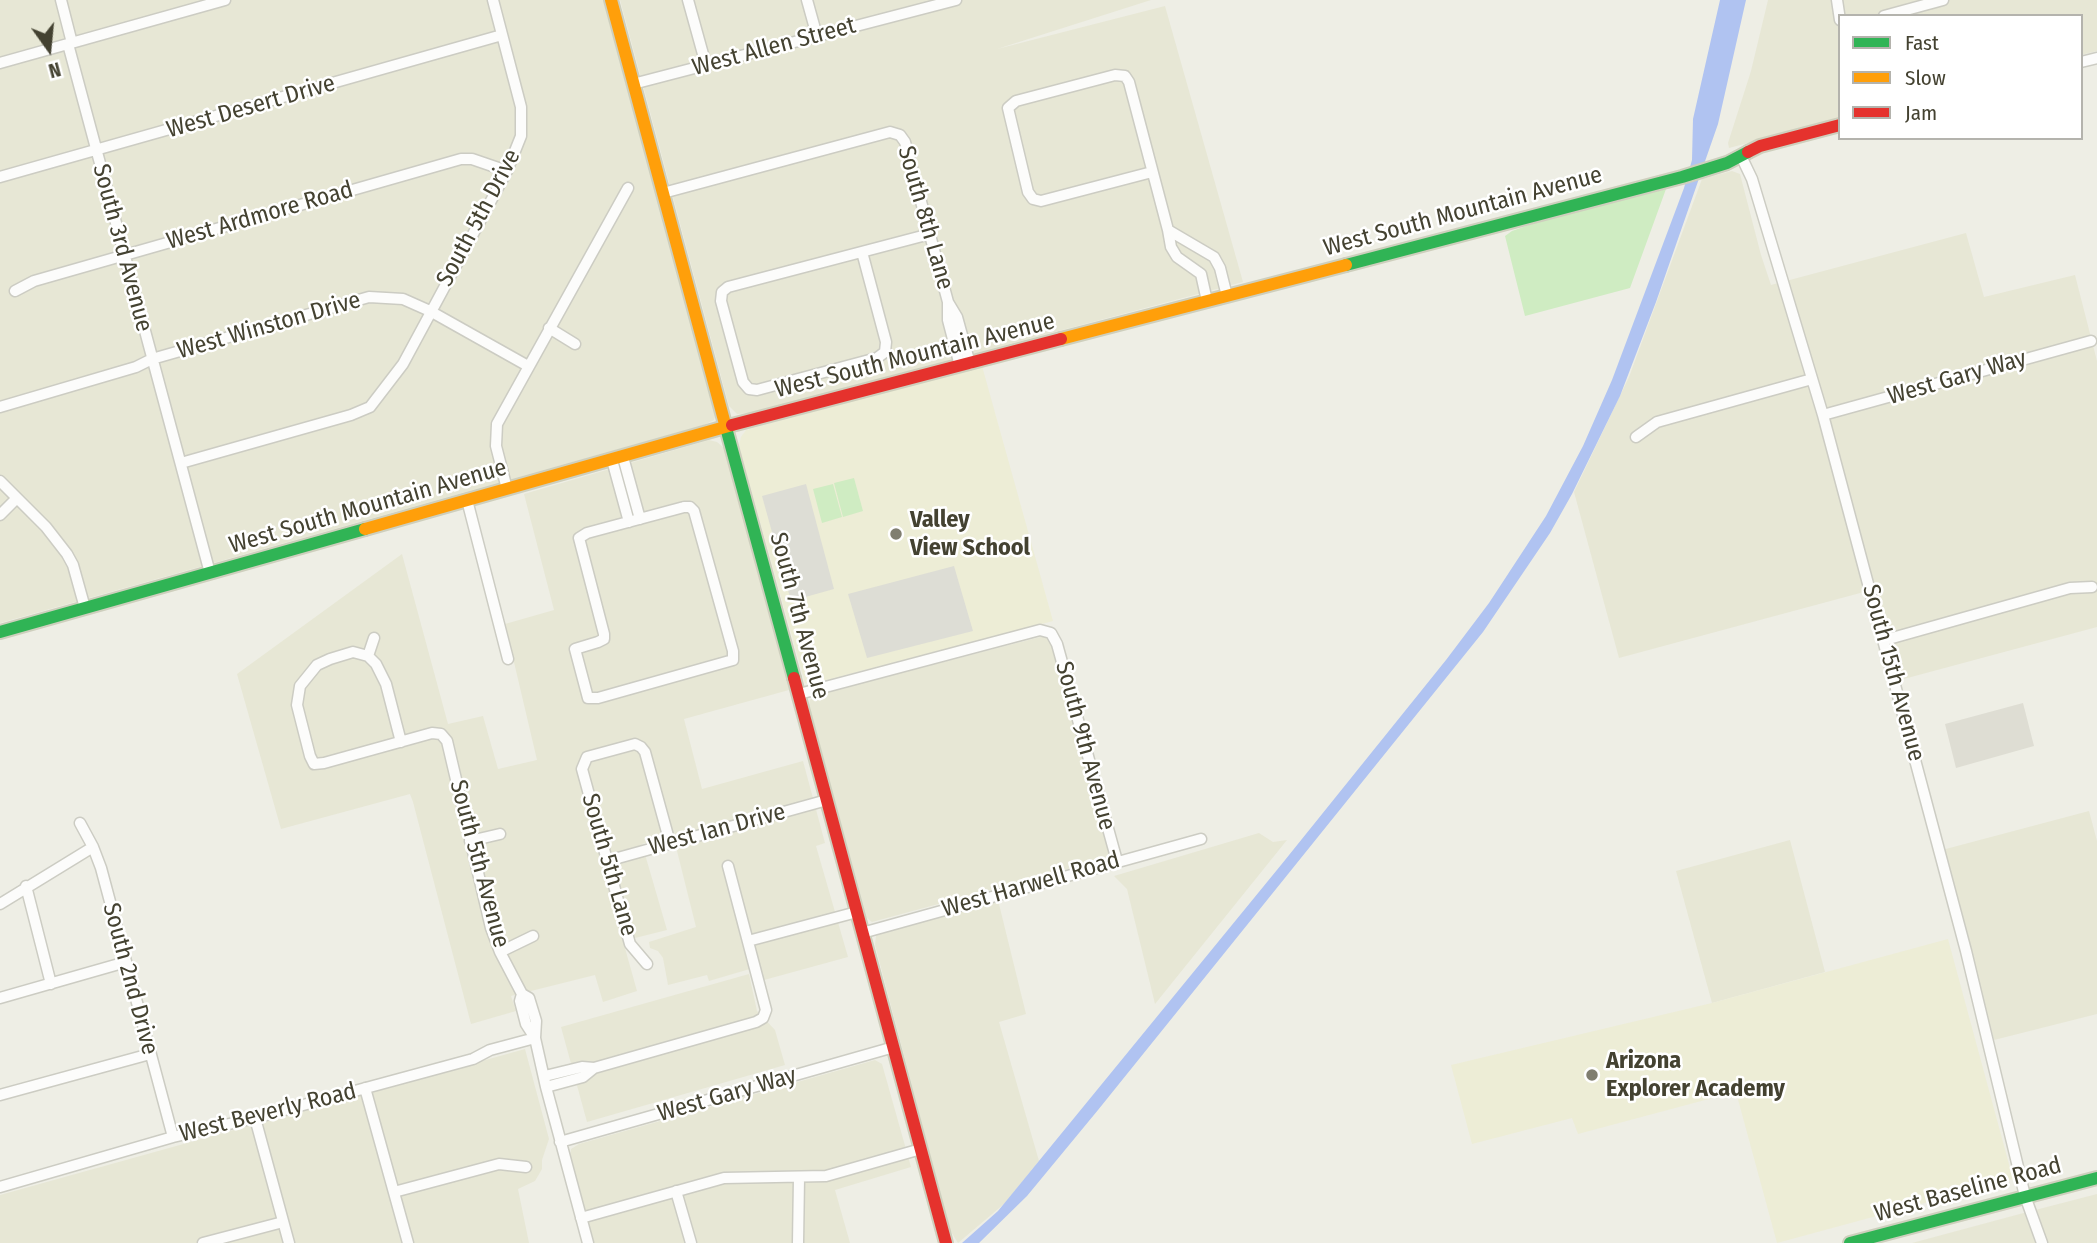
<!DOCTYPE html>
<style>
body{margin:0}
#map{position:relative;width:2097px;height:1243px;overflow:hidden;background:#eeeee5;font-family:"Fira Sans Condensed",sans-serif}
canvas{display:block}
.legend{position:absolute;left:1838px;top:14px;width:245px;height:126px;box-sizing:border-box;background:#fff;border:2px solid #b4b3ad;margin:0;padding:9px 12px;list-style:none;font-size:21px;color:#444231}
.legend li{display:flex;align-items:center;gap:14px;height:35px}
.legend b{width:35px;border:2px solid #b4b3ad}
.north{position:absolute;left:14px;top:14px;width:70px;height:70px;-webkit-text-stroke:5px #fff;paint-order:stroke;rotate:165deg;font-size:19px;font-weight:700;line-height:28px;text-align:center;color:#444231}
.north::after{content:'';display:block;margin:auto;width:24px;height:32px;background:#444231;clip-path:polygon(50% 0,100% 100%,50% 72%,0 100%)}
</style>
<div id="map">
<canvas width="2097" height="1243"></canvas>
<ul class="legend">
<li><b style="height:9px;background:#30b455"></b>Fast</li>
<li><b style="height:9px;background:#ff9f0a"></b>Slow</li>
<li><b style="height:9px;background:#e5322d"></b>Jam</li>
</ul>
<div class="north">N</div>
</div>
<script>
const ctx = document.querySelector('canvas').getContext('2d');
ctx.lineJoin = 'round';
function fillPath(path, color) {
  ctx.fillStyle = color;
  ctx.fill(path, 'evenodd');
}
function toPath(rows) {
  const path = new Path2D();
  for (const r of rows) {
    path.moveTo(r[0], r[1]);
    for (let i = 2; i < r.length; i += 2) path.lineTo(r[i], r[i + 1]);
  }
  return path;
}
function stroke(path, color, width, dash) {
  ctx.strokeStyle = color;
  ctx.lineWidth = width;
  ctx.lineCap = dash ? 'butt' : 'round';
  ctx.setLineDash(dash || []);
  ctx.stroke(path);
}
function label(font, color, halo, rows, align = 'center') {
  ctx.font = font + ' "Fira Sans Condensed",sans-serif';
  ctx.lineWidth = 5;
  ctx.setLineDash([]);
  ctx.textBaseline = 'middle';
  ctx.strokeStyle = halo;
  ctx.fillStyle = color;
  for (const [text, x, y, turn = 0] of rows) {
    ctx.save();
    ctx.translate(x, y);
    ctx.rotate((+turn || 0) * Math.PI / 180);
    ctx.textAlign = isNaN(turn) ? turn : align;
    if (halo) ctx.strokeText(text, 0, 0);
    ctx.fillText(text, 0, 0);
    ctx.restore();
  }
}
fillPath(toPath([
 [0,0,603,0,716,414,714,420,704,425,0,623],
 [620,0,1151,0,997,49,1165,6,1243,282,750,413,737,414,729,406],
 [1768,0,2097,0,2097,51,2081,55,2081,16,1840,16,1840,119,1729,148,1728,143,1751,71],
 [1732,171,1740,174,1761,255,1771,285,1966,233,1984,297,2075,275,2097,361,2097,627,1900,680,1875,589,1619,658,1574,492,1629,377,1702,179],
 [709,440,717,442,724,448,789,690,684,719,702,789,803,761,825,843,816,846,848,957,764,980,760,966,709,981,707,975,668,985,663,958,658,951,650,948,649,942,696,927,673,835,642,844,667,930,623,941,637,991,603,1002,595,975,511,996,516,1011,471,1024,413,802,410,794,281,829,237,674,402,554,448,724,483,716,498,769,537,760,505,624,554,610,524,494],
 [1044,636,1049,637,1054,647,1110,854,1108,858,872,922,867,918,809,705,810,700,816,695],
 [2089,811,2097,841,2097,1014,1994,1040,1942,850],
 [1259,833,1273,842,1287,840,1155,1004,1127,889,1114,876],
 [1790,840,1825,972,1712,1003,1676,871],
 [998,900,1026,1014,999,1022,1039,1161,1005,1203,958,1243,950,1230,875,945,876,935],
 [749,974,757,1011,775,1030,785,1065,587,1122,561,1027],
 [525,1049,549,1139,542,1160,542,1169,535,1181,518,1189,529,1243,0,1243,0,1195],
 [875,1060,882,1064,911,1167,835,1190,850,1243,594,1243,570,1157,571,1149,579,1144],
 [2097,1194,2097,1243,1912,1243,2016,1215]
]), '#e7e7d5');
fillPath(toPath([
 [2023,703,2034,746,1956,768,1945,724]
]), '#deddd3');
fillPath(toPath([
 [982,366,1053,621,811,684,805,683,739,446,741,437,746,430],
 [1948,939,2013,1179,1777,1243,1733,1081,1718,1084,1720,1096,1578,1134,1572,1118,1472,1144,1451,1065,1712,1003]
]), '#ededd6');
fillPath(toPath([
 [1666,189,1630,288,1525,316,1505,236,1512,231,1546,219],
 [854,478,863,511,843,517,834,483],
 [833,484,842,517,822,523,813,489]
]), '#cfecc2');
fillPath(toPath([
 [806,484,834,589,791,601,762,496],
 [954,566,973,631,867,658,848,594]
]), '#ddddd5');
fillPath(toPath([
 [1720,0,1746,0,1718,124,1656,302,1620,396,1572,494,1550,533,1483,632,1098,1110,1027,1196,979,1243,962,1243,998,1211,1281,865,1446,660,1489,603,1546,516,1583,446,1612,380,1684,188,1692,160,1693,119]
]), '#b0c3f1');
const street = toPath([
 [61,0,72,43],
 [688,0,706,65],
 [807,0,817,36],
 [1837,0,1840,20],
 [1884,16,1943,0],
 [68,44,210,573],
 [2081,62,2097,58],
 [0,63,225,0],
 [633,84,956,0],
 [1741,156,1752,179,1823,415,1966,951,2025,1196,2042,1243],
 [1152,172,1041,201,1033,199,1028,192,1008,108,1016,101,1115,75,1125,76,1129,82,1168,230,1171,247,1177,257,1201,274,1207,301],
 [0,177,502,35],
 [663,193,890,132,900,135,905,142,948,302,957,317,970,364],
 [1168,230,1214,257,1220,268,1227,296],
 [862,252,886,342,885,352,877,358,757,390,749,389,743,382,721,301,722,292,728,287,930,234],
 [15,291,34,281,461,159,472,159,507,171],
 [948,303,948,320,960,366],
 [549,328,575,344],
 [0,407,136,367,152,359,369,297,403,299,430,311,528,366],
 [1823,415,2091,341],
 [1636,437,1657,422,1812,379],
 [623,457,640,519],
 [612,460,629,522],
 [181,463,351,415,370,407,403,364,507,171,521,136,521,107,493,0],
 [0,481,46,527,67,554,73,565,85,608],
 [507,489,496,446,497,424,628,188],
 [467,500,508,659],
 [684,507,690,507,694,511,733,651,733,660,598,698,588,698,575,649,598,642,604,639,604,634,579,538,587,533,684,507],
 [0,515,17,498],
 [1885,640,2070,588,2092,587],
 [368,656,353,652,330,659,317,665,300,686,297,705,310,756,314,764,324,763,432,733,441,734,447,741,491,928,500,952,522,994,529,998,536,1021,535,1038,546,1087,588,1243],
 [368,656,376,664,386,684,401,742],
 [368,656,374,638],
 [799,694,1040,630,1051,633,1057,644,1117,861],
 [80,823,93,847,101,868,173,1137],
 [470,841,500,834],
 [607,861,827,800],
 [26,886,51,984],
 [0,904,93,847],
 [862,933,1201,839],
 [748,941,857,912],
 [500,952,533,936],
 [647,964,630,944,582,769,587,757,635,744,641,747,645,752,670,843],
 [522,994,520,1001,526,1024,535,1038],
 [0,998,126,962],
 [545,1076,582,1067,594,1068,756,1022,763,1018,766,1010,728,866],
 [546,1087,583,1077,594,1068],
 [365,1088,408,1243],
 [0,1095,150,1054],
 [255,1118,289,1243],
 [560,1142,894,1047],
 [0,1187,173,1137,255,1118,473,1059,490,1050,535,1038],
 [676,1191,691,1243],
 [394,1192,499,1164,526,1167],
 [581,1218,724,1178,826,1176,921,1149],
 [203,1243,283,1222],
 [798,1243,799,1178]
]);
const fast = toPath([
 [1346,265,1682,177,1727,163,1748,152],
 [725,424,794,678],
 [0,632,365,529],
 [1850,1243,2097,1178]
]);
const slow = toPath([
 [611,0,725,424],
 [1061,339,1346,265],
 [365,529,732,425]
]);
const jam = toPath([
 [1748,152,1760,146,1840,125],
 [732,425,1061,339],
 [794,678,946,1243]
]);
stroke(street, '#ccccc3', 13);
stroke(fast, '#cecfbd', 16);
stroke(slow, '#cecfbd', 16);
stroke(jam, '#cecfbd', 16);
stroke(street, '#fcfcfb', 10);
stroke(fast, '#30b455', 12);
stroke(slow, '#ff9f0a', 12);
stroke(jam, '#e5322d', 12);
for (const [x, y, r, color] of [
 [896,534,7,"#807e70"],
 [1592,1075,7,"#807e70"]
]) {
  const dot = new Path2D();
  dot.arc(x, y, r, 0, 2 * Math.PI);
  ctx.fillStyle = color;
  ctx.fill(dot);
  stroke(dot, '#fff', 2.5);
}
label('24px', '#444231', '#fff', [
 ["West Allen Street",774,47,-15],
 ["West Desert Drive",251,107,-16],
 ["West South Mountain Avenue",1463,212,-15],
 ["West Ardmore Road",260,216,-16],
 ["South 5th Drive",479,218,-62],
 ["South 8th Lane",925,218,74],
 ["South 3rd Avenue",122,248,75],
 ["West Winston Drive",269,326,-16],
 ["West South Mountain Avenue",915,356,-14],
 ["West Gary Way",1957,378,-16],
 ["West South Mountain Avenue",368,507,-16],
 ["South 7th Avenue",799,616,75],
 ["South 15th Avenue",1893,673,75],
 ["South 9th Avenue",1085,746,75],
 ["West Ian Drive",717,830,-15],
 ["South 5th Avenue",479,864,75],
 ["South 5th Lane",609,865,74],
 ["West Harwell Road",1031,885,-16],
 ["South 2nd Drive",130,979,75],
 ["West Gary Way",727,1095,-16],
 ["West Beverly Road",268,1113,-14],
 ["West Baseline Road",1968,1190,-15]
]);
label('bold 24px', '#444231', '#fff', [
 ["Valley",910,520],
 ["View School",910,548],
 ["Arizona",1606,1061],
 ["Explorer Academy",1606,1089]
], 'left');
</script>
